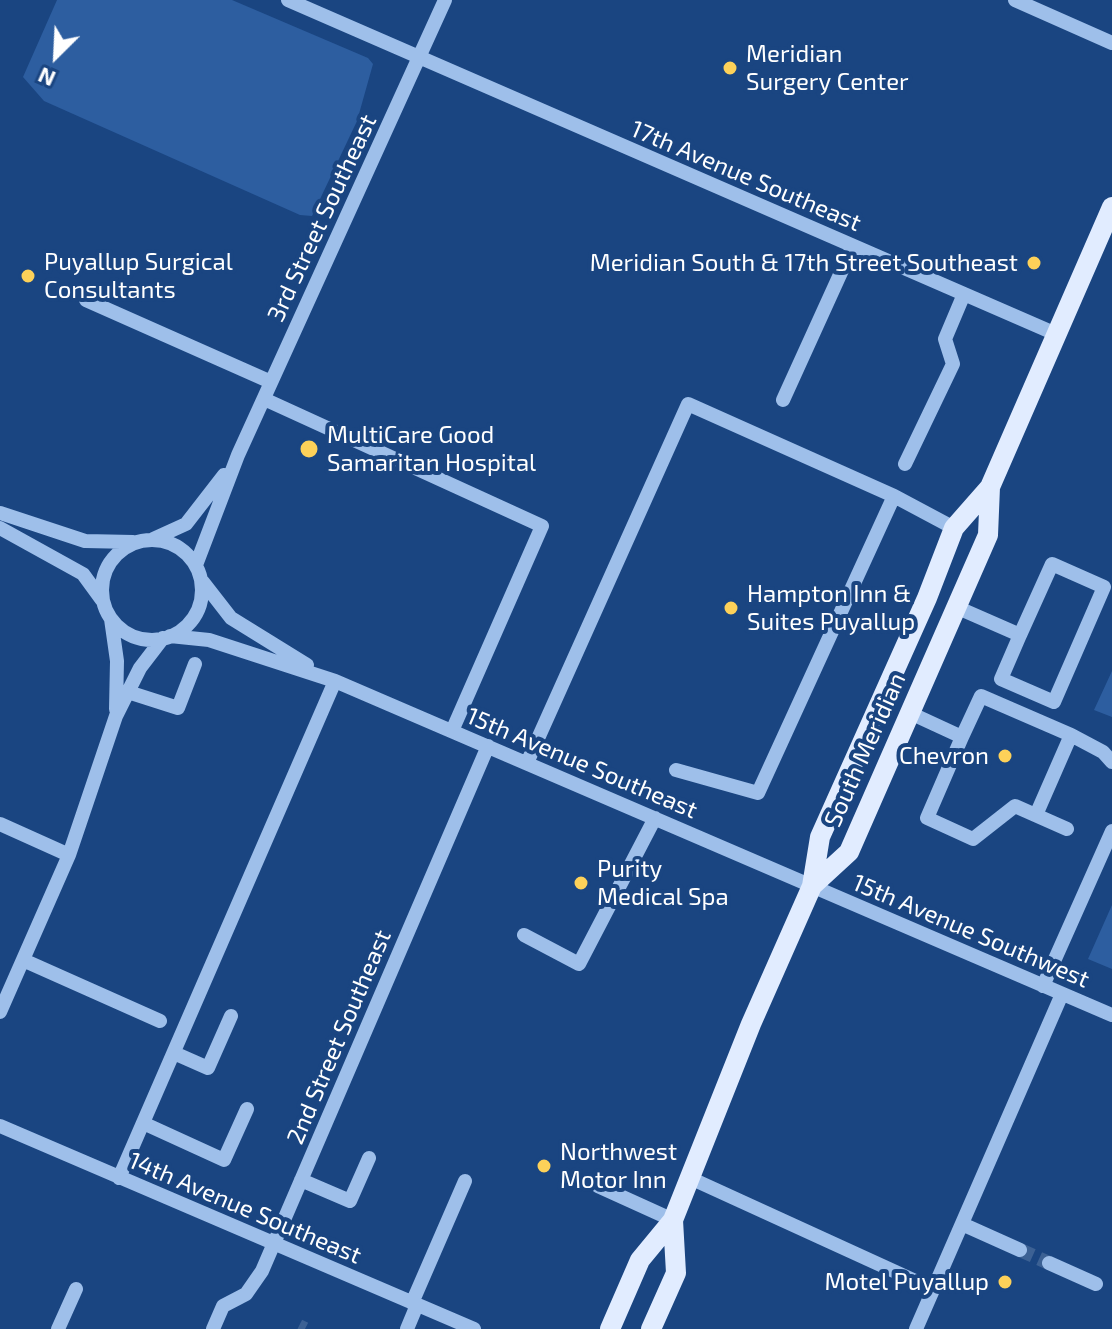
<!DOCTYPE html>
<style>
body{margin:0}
#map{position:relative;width:1112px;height:1329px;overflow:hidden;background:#1a4581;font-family:"Exo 2",sans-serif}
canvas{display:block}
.north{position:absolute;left:16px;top:16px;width:80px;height:80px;-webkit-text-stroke:6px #1a4581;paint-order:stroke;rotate:204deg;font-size:22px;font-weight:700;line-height:32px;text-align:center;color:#fff}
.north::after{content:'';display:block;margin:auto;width:28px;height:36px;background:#fff;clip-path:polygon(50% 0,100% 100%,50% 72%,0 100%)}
</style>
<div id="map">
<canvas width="1112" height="1329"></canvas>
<div class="north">N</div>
</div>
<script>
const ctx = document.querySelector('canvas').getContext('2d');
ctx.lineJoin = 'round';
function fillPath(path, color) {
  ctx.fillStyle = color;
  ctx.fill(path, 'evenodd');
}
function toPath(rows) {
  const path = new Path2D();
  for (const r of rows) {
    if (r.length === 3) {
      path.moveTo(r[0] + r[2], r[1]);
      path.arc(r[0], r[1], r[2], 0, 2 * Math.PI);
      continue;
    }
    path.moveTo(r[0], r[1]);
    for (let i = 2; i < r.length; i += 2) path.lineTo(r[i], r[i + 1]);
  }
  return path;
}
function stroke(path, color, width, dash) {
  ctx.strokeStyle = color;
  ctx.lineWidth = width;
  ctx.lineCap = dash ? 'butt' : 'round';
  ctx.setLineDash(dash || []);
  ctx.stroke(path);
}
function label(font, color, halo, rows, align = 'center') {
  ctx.font = font + ' "Exo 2",sans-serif';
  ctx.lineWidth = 8;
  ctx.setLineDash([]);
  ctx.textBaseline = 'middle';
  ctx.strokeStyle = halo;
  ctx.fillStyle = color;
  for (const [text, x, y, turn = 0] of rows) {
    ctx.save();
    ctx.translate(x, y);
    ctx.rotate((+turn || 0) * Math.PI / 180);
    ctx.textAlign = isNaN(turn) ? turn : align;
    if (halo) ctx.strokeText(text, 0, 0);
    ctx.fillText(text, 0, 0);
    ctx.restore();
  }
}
fillPath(toPath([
 [57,0,232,0,368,58,373,64,357,121,312,216,300,215,44,101,23,77],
 [1112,671,1112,717,1094,710],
 [1112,905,1112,969,1088,959]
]), '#2d5ea0');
stroke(toPath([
 [1020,1250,1049,1263],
 [299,1326,305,1329]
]), '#3c6194', 14, [14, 7]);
stroke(toPath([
 [288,0,1056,334],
 [1015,0,1112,43],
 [86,300,271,382],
 [264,399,542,526,452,731],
 [783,400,853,246],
 [905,464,953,364,945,339,964,294],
 [0,513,85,541,133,542],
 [0,528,83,574,102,600],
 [153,539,186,524,224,475],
 [152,590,50],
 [196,565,238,455,445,0],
 [203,582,231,618,307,665],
 [956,607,1020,635,1001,679,1054,702,1104,587,1052,564,1020,635],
 [111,619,117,661,116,709],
 [170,636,209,640,335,681,1112,1015],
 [128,692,178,708,195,664],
 [910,713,962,737,927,818,973,839,1015,806,1067,829],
 [1071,735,1103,752,1112,762],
 [962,737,981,696,1071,735,1036,815],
 [527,763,688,404,894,496,954,528],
 [676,770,758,793,894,496],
 [0,824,69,855],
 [524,935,579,964,655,818],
 [23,960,160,1021],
 [1043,986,1112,831],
 [0,1012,69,855,116,716,140,668,163,638],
 [174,1053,208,1068,231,1016],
 [143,1123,224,1160,247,1109],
 [0,1126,474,1329],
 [119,1178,335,681],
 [690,1178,933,1289],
 [301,1180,350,1201,369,1158],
 [598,1186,673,1220],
 [962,1224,1020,1250],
 [1049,1263,1096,1284],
 [412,1303,465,1181],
 [58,1329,76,1289],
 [213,1329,223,1306,246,1294,262,1271,488,746],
 [407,1329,417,1305],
 [916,1329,1062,994]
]), '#9ebfea', 14);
stroke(toPath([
 [812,886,849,852,988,535,990,487],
 [610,1329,640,1260,673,1220,751,1024,812,886,820,837,927,598,954,528,990,487,1112,207],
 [651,1329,676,1273,673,1220]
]), '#e1ecff', 20);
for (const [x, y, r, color] of [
 [730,68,8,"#fdd159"],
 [1034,263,8,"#fdd159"],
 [28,276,8,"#fdd159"],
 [309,449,10,"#fdd159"],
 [731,608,8,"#fdd159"],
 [1005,756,8,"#fdd159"],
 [581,883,8,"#fdd159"],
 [544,1166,8,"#fdd159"],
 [1005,1282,8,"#fdd159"]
]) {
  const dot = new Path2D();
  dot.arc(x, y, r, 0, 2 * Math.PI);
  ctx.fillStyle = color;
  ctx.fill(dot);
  stroke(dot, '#1a4581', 3);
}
label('24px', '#fff', '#1a4581', [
 ["Meridian",746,54],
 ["Surgery Center",746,82],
 ["Puyallup Surgical",44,262],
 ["Consultants",44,290],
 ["Meridian South & 17th Street Southeast",1018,263,"right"],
 ["MultiCare Good",327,435],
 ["Samaritan Hospital",327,463],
 ["Hampton Inn &",747,594],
 ["Suites Puyallup",747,622],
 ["Chevron",989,756,"right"],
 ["Purity",597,869],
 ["Medical Spa",597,897],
 ["Northwest",560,1152],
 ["Motor Inn",560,1180],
 ["Motel Puyallup",989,1282,"right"]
], 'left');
label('24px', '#fff', '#1a4581', [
 ["17th Avenue Southeast",746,176,23],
 ["3rd Street Southeast",322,218,-65],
 ["South Meridian",865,750,-66],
 ["15th Avenue Southeast",582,763,23],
 ["15th Avenue Southwest",971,931,23],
 ["2nd Street Southeast",339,1037,-67],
 ["14th Avenue Southeast",245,1208,23]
]);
</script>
